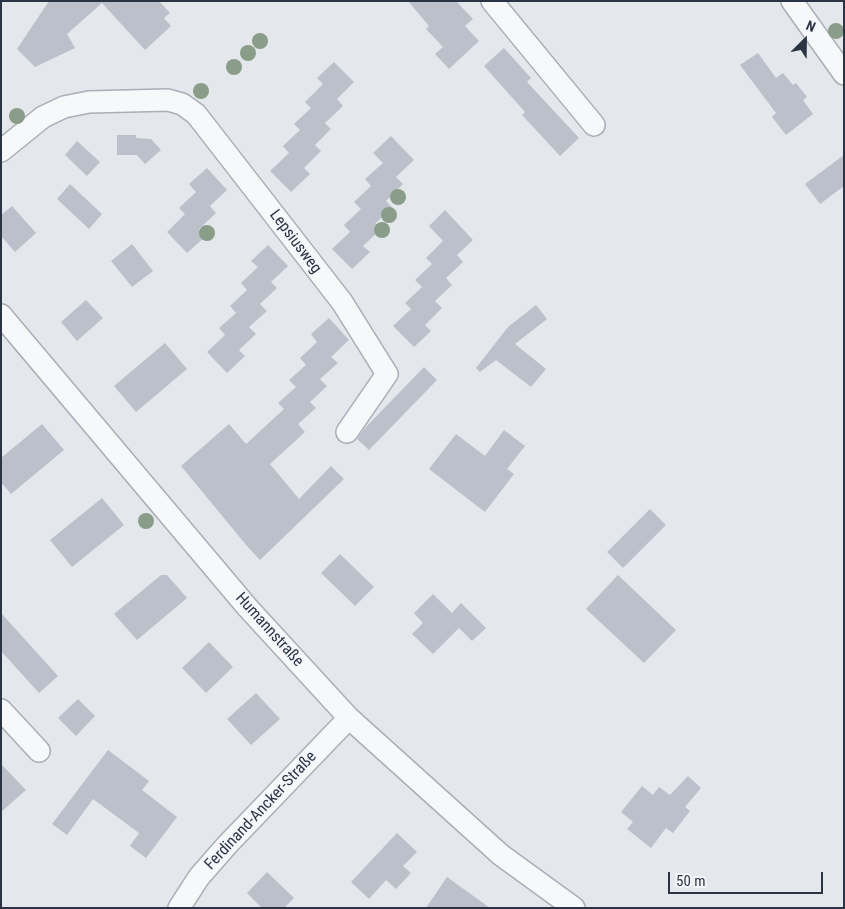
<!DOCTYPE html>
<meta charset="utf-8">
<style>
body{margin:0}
#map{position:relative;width:845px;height:909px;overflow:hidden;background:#e4e7ec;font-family:"Roboto Condensed",sans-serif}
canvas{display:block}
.frame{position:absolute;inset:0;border:2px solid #2b3445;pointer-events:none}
.north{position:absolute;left:780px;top:15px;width:50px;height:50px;-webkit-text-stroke:4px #f4f6f9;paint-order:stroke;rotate:23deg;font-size:14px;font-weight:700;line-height:20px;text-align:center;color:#2b3445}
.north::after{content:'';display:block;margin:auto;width:18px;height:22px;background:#2b3445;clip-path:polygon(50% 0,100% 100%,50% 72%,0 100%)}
.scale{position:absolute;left:668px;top:872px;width:155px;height:22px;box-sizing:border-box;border:2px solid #2b3445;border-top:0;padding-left:6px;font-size:15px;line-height:18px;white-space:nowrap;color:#2b3445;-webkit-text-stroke:4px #f4f6f9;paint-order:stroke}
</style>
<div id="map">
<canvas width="845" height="909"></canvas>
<div class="frame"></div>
<div class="north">N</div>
<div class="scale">50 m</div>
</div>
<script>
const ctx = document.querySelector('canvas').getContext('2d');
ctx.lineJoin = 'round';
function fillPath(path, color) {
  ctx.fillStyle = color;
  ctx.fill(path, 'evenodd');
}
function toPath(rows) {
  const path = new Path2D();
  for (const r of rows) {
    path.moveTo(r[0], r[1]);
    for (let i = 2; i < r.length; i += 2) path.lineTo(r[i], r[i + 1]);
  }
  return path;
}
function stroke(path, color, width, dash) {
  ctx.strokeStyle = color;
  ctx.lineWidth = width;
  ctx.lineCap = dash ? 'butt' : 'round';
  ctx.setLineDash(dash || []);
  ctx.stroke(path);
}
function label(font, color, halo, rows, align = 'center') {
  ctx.font = font + ' "Roboto Condensed",sans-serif';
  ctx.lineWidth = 4;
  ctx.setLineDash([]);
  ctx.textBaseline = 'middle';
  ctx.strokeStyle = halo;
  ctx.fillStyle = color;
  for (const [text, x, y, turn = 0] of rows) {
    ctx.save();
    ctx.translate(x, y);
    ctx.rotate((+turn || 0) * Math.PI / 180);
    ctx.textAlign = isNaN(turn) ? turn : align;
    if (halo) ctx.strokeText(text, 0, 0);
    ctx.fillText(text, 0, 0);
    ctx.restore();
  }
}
fillPath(toPath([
 [49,1,159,1,170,13,164,18,171,26,145,50,102,3,67,34,75,48,35,67,17,49],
 [408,1,456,1,473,19,465,26,479,41,449,69,435,54,443,47,426,29,429,26],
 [504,48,531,78,527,82,579,138,560,156,522,115,525,112,484,66],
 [758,53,776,78,783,73,793,85,796,83,807,97,803,100,813,114,786,135,772,117,776,113,740,65],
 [334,62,354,82,337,99,343,106,325,123,331,129,315,145,321,151,304,168,310,174,291,192,270,171,289,153,283,146,300,130,294,124,311,108,305,102,323,84,317,78],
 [117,135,136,135,136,138,151,139,161,150,145,164,137,155,117,155],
 [391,136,414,160,396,177,403,184,386,201,392,207,375,224,380,230,363,246,370,252,352,269,332,249,350,232,344,225,361,209,354,202,371,186,365,179,383,163,373,153],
 [77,141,100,162,87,176,65,155],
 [844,155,844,186,820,204,805,184],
 [207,168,227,190,210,206,216,213,199,229,206,236,187,253,167,232,185,214,179,208,196,192,189,184],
 [70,184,102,214,89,229,57,199],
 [12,206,36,233,15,252,1,236,1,215],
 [445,210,473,240,457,255,463,262,446,278,452,285,435,301,442,308,425,325,431,331,414,347,393,326,411,309,405,303,422,287,415,280,432,264,426,258,443,241,429,226],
 [132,244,153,271,132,287,111,261],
 [268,245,288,266,271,282,277,288,260,304,267,311,249,327,256,334,239,350,245,356,227,373,207,352,225,335,219,328,236,313,230,306,247,290,241,283,258,267,251,261],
 [86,300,103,318,77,341,61,322],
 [536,305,547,319,515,344,546,369,531,387,496,360,480,372,476,368,508,327],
 [329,318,349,340,331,357,338,363,320,379,327,386,310,402,316,408,298,424,305,432,270,464,299,499,331,466,344,479,260,560,247,546,181,466,229,424,246,444,284,409,278,403,296,387,289,380,306,365,300,358,317,342,311,334],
 [165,343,187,369,136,412,114,386],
 [424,367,437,380,369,450,357,439,365,428],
 [42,424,64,450,11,494,1,482,1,458],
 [504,430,525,446,507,469,514,474,485,512,429,469,456,434,485,456],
 [102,498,124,525,72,567,50,540],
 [650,509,666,525,623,568,607,552],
 [340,554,374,587,355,606,321,573],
 [161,575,167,575,187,598,137,640,114,614],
 [618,575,676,630,644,663,586,609],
 [433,594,452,613,461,603,486,628,472,641,459,628,433,654,412,634,423,623,414,613],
 [1,613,58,676,39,693,1,651],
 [209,642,233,667,206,693,182,668],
 [256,693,280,719,251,745,227,719],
 [78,699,95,716,76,736,58,718],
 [108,750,149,781,142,790,177,817,146,858,130,846,139,833,93,799,67,835,52,824],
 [1,764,26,790,1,812],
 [688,776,701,788,685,807,690,811,673,833,666,828,651,848,627,829,633,822,621,812,642,786,653,795,659,787,670,795],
 [397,833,417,852,403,866,411,873,396,889,386,880,369,899,351,882],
 [267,872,294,898,284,908,262,908,247,893],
 [447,877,490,908,426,908]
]), '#bbc0ca');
const minor = toPath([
 [492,1,594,125],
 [792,1,844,74],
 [1,151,43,117,64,107,89,102,168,100,182,104,196,114,342,302,387,374,347,432],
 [1,315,248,608,349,718,501,855,574,908],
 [1,710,39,751],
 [179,908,199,877,227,845,349,718]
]);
stroke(minor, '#a9aeb7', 24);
stroke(minor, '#f7f8fa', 21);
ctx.fillStyle = '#899d89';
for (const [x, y] of [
 [836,31],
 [260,41],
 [248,53],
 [234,67],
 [201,91],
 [17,116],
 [398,197],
 [389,215],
 [382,230],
 [207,233],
 [146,521]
]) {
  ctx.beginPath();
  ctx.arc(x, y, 8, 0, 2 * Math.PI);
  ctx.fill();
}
label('16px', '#2b3445', '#f4f6f9', [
 ["Lepsiusweg",295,242,53],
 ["Humannstraße",269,630,48],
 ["Ferdinand-Ancker-Straße",261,811,-47]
]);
</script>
